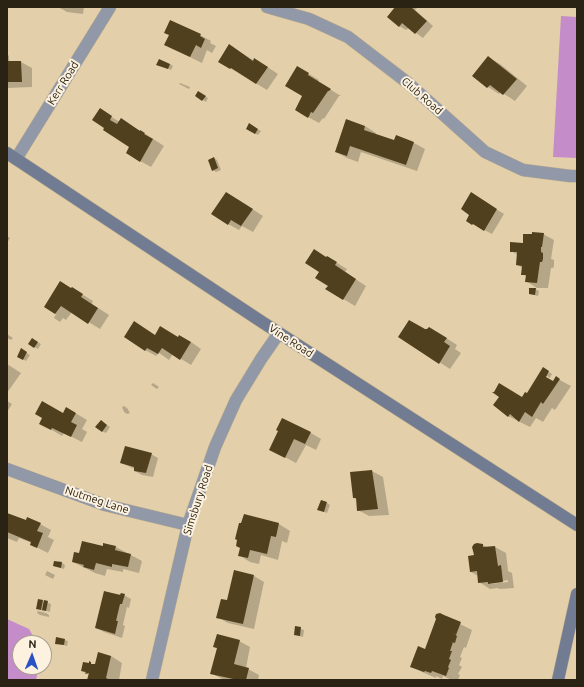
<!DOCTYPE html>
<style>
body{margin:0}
#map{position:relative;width:584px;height:687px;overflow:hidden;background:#e3d0aa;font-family:Ubuntu,sans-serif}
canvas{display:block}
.frame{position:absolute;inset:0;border:8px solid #2a2314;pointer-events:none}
.north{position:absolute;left:12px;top:635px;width:40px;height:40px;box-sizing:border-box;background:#fcf2df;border:1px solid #a89f8e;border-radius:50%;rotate:2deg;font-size:11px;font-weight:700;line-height:16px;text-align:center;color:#2a2314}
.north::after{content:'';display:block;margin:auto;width:14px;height:18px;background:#2953c2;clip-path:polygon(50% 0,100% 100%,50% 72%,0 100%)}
</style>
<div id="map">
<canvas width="584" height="687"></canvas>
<div class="frame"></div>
<div class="north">N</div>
</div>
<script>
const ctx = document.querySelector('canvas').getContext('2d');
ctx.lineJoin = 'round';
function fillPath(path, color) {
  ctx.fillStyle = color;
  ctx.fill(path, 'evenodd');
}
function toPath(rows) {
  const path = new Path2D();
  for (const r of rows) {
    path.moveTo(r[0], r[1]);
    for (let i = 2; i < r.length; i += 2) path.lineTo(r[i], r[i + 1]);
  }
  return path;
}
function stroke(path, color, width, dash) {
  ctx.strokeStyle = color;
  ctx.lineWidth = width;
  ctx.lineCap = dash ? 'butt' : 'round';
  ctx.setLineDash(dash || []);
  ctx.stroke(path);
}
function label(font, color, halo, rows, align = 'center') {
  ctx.font = font + ' Ubuntu,sans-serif';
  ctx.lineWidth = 4;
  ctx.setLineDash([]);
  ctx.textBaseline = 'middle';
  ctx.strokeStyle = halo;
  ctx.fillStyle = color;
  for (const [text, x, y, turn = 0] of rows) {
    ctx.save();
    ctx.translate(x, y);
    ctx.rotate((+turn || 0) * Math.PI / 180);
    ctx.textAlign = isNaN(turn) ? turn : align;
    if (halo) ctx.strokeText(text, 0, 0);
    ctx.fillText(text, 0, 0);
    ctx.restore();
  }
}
fillPath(toPath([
 [561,16,577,17,577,158,553,157],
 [7,619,29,629,37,643,20,643,20,667,39,667,36,680,7,680]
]), '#c48cc8');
fillPath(toPath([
 [58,7,84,7,83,14,67,12],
 [396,7,418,7,415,10,433,26,423,38,409,28,406,30,399,26],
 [200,35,211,41,210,43,216,46,212,53,207,50,202,63,165,45],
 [230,45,254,61,266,66,278,74,267,90,230,68],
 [7,54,9,56,9,62,21,62,32,68,32,87,7,88],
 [489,58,500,64,527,86,515,101,501,92,499,94,488,87,474,76],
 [170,64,173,66,171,70,161,66],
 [309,74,319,80,318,82,341,96,339,96,324,119,323,118,319,123,308,117,303,96,286,85],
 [180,83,190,87,189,89,179,84],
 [198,92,208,98,206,102,196,95],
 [100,110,120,122,141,131,164,146,151,167,140,161,131,147],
 [250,125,261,131,258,135,247,129],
 [365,126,376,133,375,135,395,141,396,137,414,143,425,149,417,171,361,152,358,162,347,158,336,152],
 [214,158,217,160,221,170,216,172,213,170],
 [478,198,504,214,492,234,467,221],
 [237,199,263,216,253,232,242,226,239,230,228,224],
 [543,234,554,240,551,259,554,260,554,266,553,268,551,268,548,288,537,288,526,281,527,277,522,274,523,268,517,265,518,255,511,251],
 [7,236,10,238,7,243],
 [327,257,347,269,345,272,366,286,355,306,327,289,329,286],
 [72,288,93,301,92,304,109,315,100,329,72,312,66,320,63,318,60,322,54,318,56,314,45,307],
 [535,289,539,291,538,296,530,294],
 [427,331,440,334,457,345,455,349,461,353,450,369,400,337],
 [7,334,13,338,11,340,7,338],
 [155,335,178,338,191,342,201,349,191,365,173,354,169,360,159,353,156,356,145,350],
 [32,339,41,344,38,349,29,344],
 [21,350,30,355,26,361,18,356],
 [7,364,21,373,7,393],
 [544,369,552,374,550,378,541,372],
 [556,378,571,386,555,410,552,408,543,422,536,418,530,427,508,416,494,404,522,398,527,394,554,382],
 [153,383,159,387,157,389,151,385],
 [7,401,12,404,7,412],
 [124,406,127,408,130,413,127,414,124,412,122,407],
 [67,408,87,420,82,429,87,432,82,442,64,433,62,436,40,423,44,417,64,414],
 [104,423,110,427,106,433,102,431],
 [279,431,311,433,321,439,316,450,306,445,296,463,281,455],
 [151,454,158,458,153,477,142,475,135,471,135,469,121,463],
 [372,471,383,477,389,515,369,516,358,510,357,500,354,498],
 [327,503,330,505,327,513,322,511],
 [7,514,26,522,40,524,51,530,48,537,54,540,48,553,32,545,32,543,19,538,17,542,7,538],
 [279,524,290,531,287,543,282,541,278,560,261,555,259,564,250,562,239,555],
 [104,545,116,547,142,561,139,573,123,569,123,572,107,569,105,576,95,573,73,562,80,554,104,547],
 [483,545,488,548,495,547,506,553,508,571,512,573,514,588,500,589,497,588,490,589,479,582,478,576,471,572,476,556],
 [508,580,508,582,491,584,489,583],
 [62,563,65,565,64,569,54,566],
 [47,571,55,575,53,579,45,575],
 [254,576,264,582,254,629,228,623,217,617,227,601],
 [105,592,124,595,131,599,129,608,127,607,123,625,125,626,122,638,104,632,96,628],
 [42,601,51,604,50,612,43,610,44,612,38,608],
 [38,611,46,613,49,615,49,617,40,615,37,613],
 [448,618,472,630,466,648,464,647,460,657,462,658,459,665,462,667,458,674,460,675,458,680,452,680,443,676,442,679,436,676,436,678,422,672,411,666,426,650],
 [296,628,304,630,303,637,295,635],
 [64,640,68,641,67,646,56,643],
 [239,641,250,647,246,668,259,675,258,680,224,680,211,673,218,649,215,647],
 [99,654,111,656,122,663,119,680,88,680,89,675,82,671,90,663,96,666]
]), '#0003');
fillPath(toPath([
 [395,7,411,7,427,21,415,34,402,23,399,27,387,17],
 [170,20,201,34,200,36,205,39,201,48,196,45,190,57,164,45,169,35,164,33],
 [229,44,253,61,254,58,268,67,256,84,231,68,230,69,218,62],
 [488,56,517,79,503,95,490,85,487,88,472,76],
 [159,59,170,64,168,69,156,65],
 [7,61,21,61,22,82,7,82],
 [297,66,309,73,308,75,331,89,329,91,328,91,313,113,311,112,308,118,295,110,302,96,285,86],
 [198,91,206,96,202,101,195,96],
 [100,108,112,116,110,120,117,124,121,118,140,131,140,130,145,133,144,134,153,139,140,162,126,153,129,147,103,130,104,128,92,120],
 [346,119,365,126,364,130,394,140,396,135,414,142,406,165,350,146,347,156,335,152],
 [249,123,258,129,255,134,246,129],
 [214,157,218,168,212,171,208,160],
 [226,192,253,209,241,226,231,220,228,225,211,214],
 [471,192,497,209,484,231,473,224,472,225,466,221,469,215,461,209],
 [532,232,544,233,542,247,541,247,541,252,543,253,543,259,542,262,540,262,537,283,525,282,526,275,521,275,522,266,516,265,517,252,510,252,510,242,523,243,523,234,532,234],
 [314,249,326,257,327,256,337,262,335,265,356,279,343,300,325,289,328,286,315,278,319,272,305,263],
 [60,281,71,288,72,287,83,294,81,297,98,308,88,324,61,306,55,314,44,307],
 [529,288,536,288,535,295,529,294],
 [409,320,425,329,427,329,429,327,447,338,444,342,450,346,439,364,398,337],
 [134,321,155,335,160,326,178,337,179,335,191,342,180,360,162,348,158,354,147,348,145,351,124,337],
 [32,338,38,342,34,348,28,344],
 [21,348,27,352,23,360,17,357],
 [543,367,549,371,546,377,553,381,556,376,560,379,543,404,541,402,532,417,525,412,519,422,510,414,508,417,493,405,499,397,492,392,494,392,499,383,522,397,525,392,527,393],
 [42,401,63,413,66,407,76,413,71,422,77,425,71,437,52,428,51,430,39,424,42,418,35,414],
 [282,418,311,432,305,444,294,439,285,458,269,450,278,431,276,430],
 [101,420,107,425,102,432,95,427],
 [125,446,152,453,146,473,134,471,134,467,120,463],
 [372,470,378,509,357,511,356,498,353,498,350,472],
 [321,500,327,502,324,512,317,510],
 [7,513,26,520,27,517,41,523,37,531,43,533,37,548,30,545,31,542,7,532],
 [244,514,279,523,276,537,271,536,267,554,250,550,248,558,238,556,240,548,236,546,237,540,235,539,239,523,241,523],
 [82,541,103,546,103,543,116,546,115,550,131,554,128,567,112,564,112,567,96,563,94,570,83,567,84,565,72,562,74,552,79,553],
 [477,543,483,544,483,547,495,546,498,566,501,565,503,582,488,584,488,582,478,583,477,571,470,572,468,556,474,555,472,547,474,544],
 [54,561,62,562,61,568,53,566],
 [234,570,254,575,243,624,216,618,221,599,227,600],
 [104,591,120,595,121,593,125,594,122,604,120,604,116,621,118,621,115,634,95,628],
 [38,599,43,600,41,610,36,609],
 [44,600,48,601,46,611,42,610],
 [440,613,444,615,461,622,456,635,453,633,457,636,455,643,452,642,453,642,450,651,452,651,449,659,451,660,448,667,449,668,446,676,432,671,431,673,425,671,424,672,410,667,418,646,425,649,436,619,435,617,436,614],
 [295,626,301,627,300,636,294,635],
 [217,634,240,640,234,664,249,668,246,680,238,680,210,674,217,648,213,647],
 [56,637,65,639,64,645,55,644],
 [98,652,111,656,106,678,108,679,107,680,87,680,89,673,85,674,86,672,81,671,83,662,89,663,89,661,91,662,91,664,95,664]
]), '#50401e');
const street = toPath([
 [267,7,309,19,348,37,408,83,485,152,523,170,570,176,577,176],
 [16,159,110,7],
 [7,469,105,505,188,525],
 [152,680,188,525,215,447,236,400,261,359,279,333]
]);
const secondary = toPath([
 [7,153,262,322,577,525],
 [558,680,577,594]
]);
stroke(street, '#bead8c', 13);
stroke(secondary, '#bead8c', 13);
stroke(street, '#9198a8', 12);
stroke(secondary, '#717c93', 12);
label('11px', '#2a2314', '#fcf2df', [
 ["Kerr Road",63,83,-58],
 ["Club Road",422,96,41],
 ["Vine Road",291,341,33],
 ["Nutmeg Lane",97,500,18],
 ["Simsbury Road",198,500,-72]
]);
</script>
